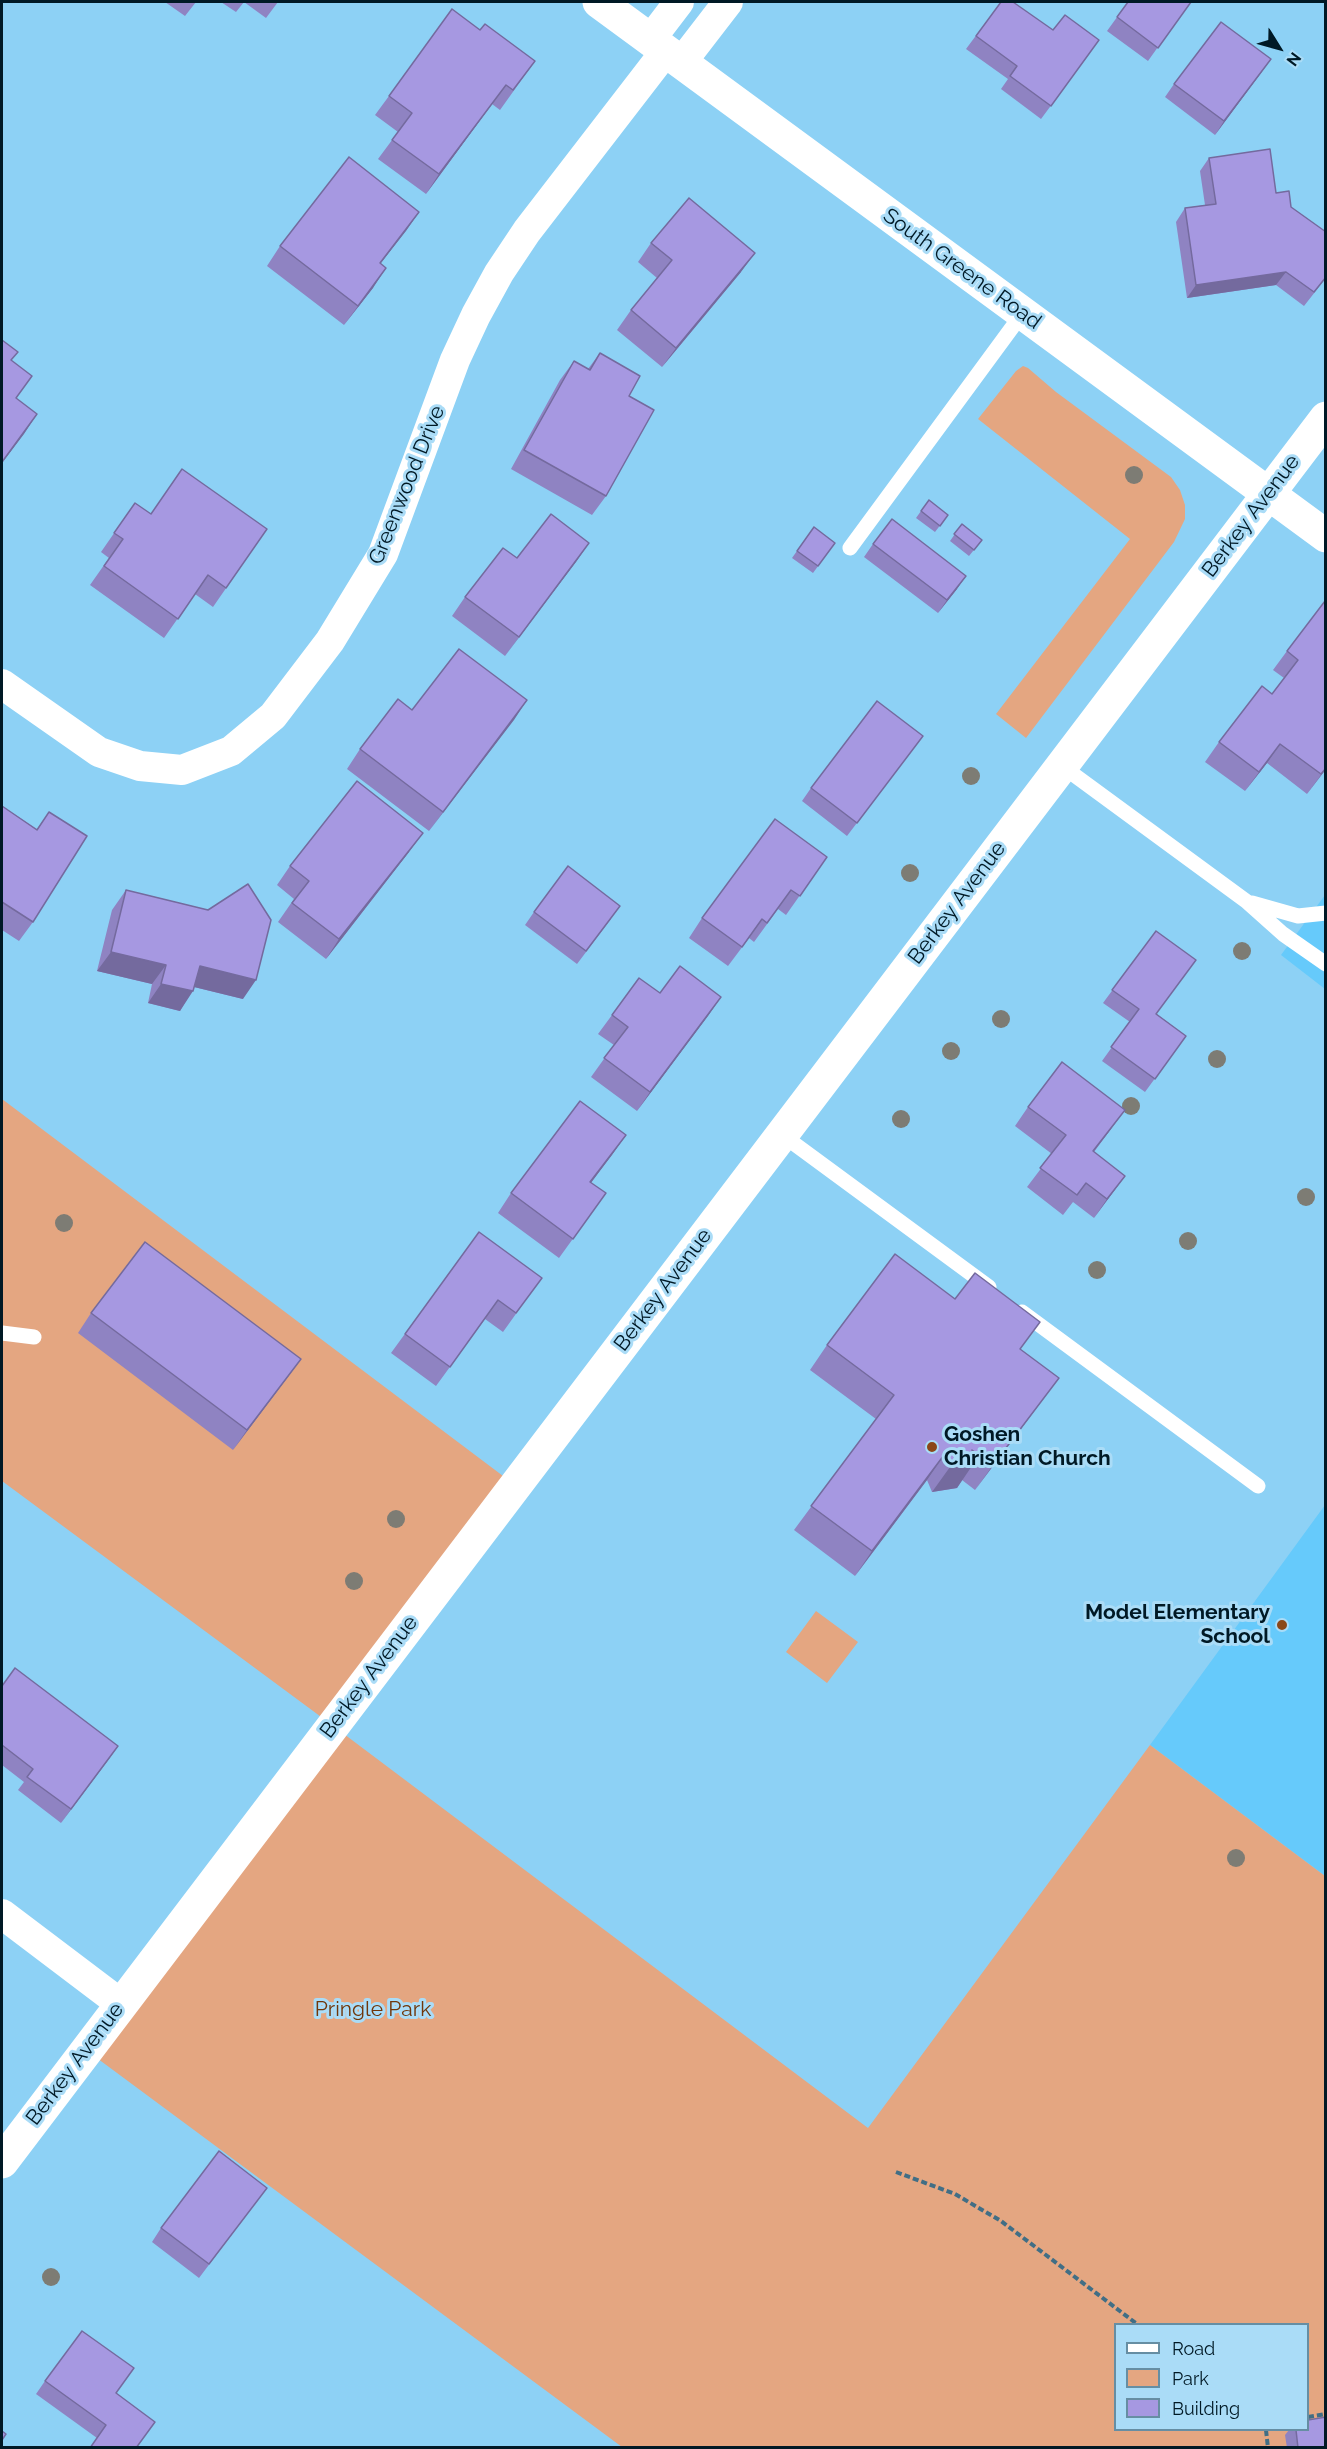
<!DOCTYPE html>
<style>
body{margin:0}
#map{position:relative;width:1327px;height:2449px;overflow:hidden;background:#8dd1f5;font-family:Raleway,sans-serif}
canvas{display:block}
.frame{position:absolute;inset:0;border:3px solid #001925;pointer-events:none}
.legend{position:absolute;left:1114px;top:2323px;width:195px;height:108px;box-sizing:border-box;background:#aadcf7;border:2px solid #668ea3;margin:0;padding:8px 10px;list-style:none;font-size:18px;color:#001925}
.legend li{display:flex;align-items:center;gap:12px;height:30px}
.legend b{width:30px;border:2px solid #668ea3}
.north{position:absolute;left:1249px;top:18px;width:60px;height:60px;-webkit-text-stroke:4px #aadcf7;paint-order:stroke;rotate:127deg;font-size:16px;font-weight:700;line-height:24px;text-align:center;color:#001925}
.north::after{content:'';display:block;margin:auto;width:21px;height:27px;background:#001925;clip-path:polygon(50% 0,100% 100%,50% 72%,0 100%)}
</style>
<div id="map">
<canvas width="1327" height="2449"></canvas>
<div class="frame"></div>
<ul class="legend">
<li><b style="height:8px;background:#fff"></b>Road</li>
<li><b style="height:16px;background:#e4a681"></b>Park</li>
<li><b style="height:16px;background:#a698e1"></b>Building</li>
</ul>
<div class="north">N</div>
</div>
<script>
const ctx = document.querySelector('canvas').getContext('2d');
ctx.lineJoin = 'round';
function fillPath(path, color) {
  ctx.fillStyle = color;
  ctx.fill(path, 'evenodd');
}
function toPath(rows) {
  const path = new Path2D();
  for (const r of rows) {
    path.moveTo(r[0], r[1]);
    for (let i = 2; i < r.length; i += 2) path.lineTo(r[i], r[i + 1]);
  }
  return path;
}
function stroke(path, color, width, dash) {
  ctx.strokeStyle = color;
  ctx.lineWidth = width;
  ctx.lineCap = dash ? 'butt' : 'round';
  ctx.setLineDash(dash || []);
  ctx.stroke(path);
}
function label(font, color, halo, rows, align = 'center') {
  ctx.font = font + ' Raleway,sans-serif';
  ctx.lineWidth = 6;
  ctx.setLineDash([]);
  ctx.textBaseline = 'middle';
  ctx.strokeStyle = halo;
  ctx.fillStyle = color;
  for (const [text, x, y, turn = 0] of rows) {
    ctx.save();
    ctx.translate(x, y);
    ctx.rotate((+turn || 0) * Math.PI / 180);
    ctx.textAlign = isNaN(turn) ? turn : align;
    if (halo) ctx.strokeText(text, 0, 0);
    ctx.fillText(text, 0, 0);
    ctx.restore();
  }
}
fillPath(toPath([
 [1325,895,1325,989,1281,955],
 [1325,1505,1326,1876,1325,1876,1150,1745]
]), '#66cafb');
fillPath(toPath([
 [1023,366,1028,368,1056,392,1171,477,1180,490,1185,505,1185,519,1174,542,1026,738,996,714,1130,539,978,419,1016,371],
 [2,1099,515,1485,332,1725,868,2128,1150,1745,1325,1876,1325,2447,622,2447,86,2050,332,1725,2,1481],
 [1116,2324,1308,2324,1308,2430,1116,2430],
 [816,1611,858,1642,827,1683,786,1652]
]), '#e4a681');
stroke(toPath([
 [896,2172,955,2194,1001,2221,1137,2324],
 [1308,2417,1326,2414],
 [1266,2430,1268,2448]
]), '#416e85', 4, [6, 3]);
stroke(toPath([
 [850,548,1022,314],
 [1062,766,1246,901,1283,934,1326,964],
 [1252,903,1298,916,1326,913],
 [781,1134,989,1287],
 [1022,1312,1258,1486],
 [2,1333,34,1337]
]), '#fff', 15);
stroke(toPath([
 [650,40,679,2],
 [681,63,728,2],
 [2,684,99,752,140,766,182,770,231,751,273,716,330,641,383,554,455,360,476,315,499,273,527,231,665,52],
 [2,1914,121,2004]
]), '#fff', 30);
stroke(toPath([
 [599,2,1326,536],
 [2,2162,1326,418]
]), '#fff', 33);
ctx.fillStyle = '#7d7c74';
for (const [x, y] of [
 [1134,475],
 [971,776],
 [910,873],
 [1242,951],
 [1001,1019],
 [951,1051],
 [1217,1059],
 [1131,1106],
 [901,1119],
 [1306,1197],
 [64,1223],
 [1188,1241],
 [1097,1270],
 [396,1519],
 [354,1581],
 [1236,1858],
 [51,2277]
]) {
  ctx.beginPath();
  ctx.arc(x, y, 9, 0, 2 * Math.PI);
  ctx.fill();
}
fillPath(toPath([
 [165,2,196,2,185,16],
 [221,2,278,2,266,18,244,2,236,12],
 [1001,2,1053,30,1090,53,1041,119,1001,89,1008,79,966,49],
 [1128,2,1190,2,1148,61,1107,31],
 [480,30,535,61,500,110,492,104,426,194,378,159,398,132,375,115,389,96],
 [1271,59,1215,135,1165,97,1174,84],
 [1209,158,1276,193,1291,207,1326,232,1326,278,1304,306,1276,285,1187,298,1176,222,1185,208,1205,205,1200,171],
 [419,212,380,264,373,288,344,325,267,266,280,246],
 [651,243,741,272,662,367,617,330,631,310,657,278,638,262],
 [600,353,629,396,606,496,592,515,511,469,560,380,574,361,588,369],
 [135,503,151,514,267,529,213,607,195,594,164,638,90,585,109,558,101,552],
 [921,511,948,515,935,532,916,518],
 [962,524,982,540,969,556,950,541],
 [814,527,835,543,813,573,792,558],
 [589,543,505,656,452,616,465,597,517,558],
 [873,544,957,589,938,613,864,557],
 [1326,601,1326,769,1307,794,1267,763,1245,791,1205,762,1219,742,1272,694,1284,678,1273,670,1287,651],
 [527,700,429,831,347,769,360,749,412,710],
 [923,736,847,836,802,801,811,788],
 [2,806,37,829,49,812,33,922,19,941,2,930],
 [409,852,326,959,278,922,294,899,277,885,290,866],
 [827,857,786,915,778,909,754,942,749,938,728,966,689,938,702,918],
 [126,890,208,910,243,999,194,987,180,1011,148,1003,152,984,97,971,112,910],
 [534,912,611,919,577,964,525,925],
 [1156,931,1157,1014,1186,1036,1145,1092,1102,1061,1130,1022,1103,1003],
 [660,993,721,997,637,1111,591,1077,614,1045,598,1034,612,1015],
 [1028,1107,1111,1129,1094,1152,1125,1176,1094,1218,1073,1202,1063,1215,1027,1187,1052,1154,1015,1126],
 [626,1135,591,1183,606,1193,559,1258,498,1213,511,1193],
 [479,1232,528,1297,503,1332,485,1319,436,1386,391,1353],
 [91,1313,287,1378,233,1450,78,1333],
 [827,1345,1021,1350,1041,1402,975,1490,962,1480,957,1488,932,1492,927,1480,855,1576,794,1530,876,1419,810,1370],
 [2,1686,118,1746,61,1823,18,1790,24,1782,2,1765],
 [257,2201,199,2278,152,2242,161,2228],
 [45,2381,116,2394,155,2422,97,2438,36,2394],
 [1289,2430,1296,2430,1326,2448,1287,2448,1285,2435]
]), '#8f83c2');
fillPath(toPath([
 [1271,59,1261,73,1215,135,1224,121],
 [506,85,492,104,426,194,439,174],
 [419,212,406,231,366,282,380,263],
 [755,253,741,272,662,367,676,348],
 [386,268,373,288,344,325],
 [1286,272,1276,285,1187,298,1196,285],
 [37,414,24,434,2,463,2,462],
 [589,543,576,562,505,656,519,637],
 [966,576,957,589,938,613,947,600],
 [527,700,514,720,429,831,443,812],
 [1280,744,1267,763,1245,791,1259,772],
 [1326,768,1326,769,1307,794],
 [423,833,409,852,326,959,339,939],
 [111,952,166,965,152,984,97,971],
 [200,966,256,980,243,999,186,985],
 [161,984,193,991,180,1011,148,1003],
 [721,997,708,1016,637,1111,650,1092],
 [1125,1110,1111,1129,1079,1170,1093,1151],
 [626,1135,612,1155,577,1201,590,1182],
 [1125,1176,1111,1195,1094,1218,1107,1199],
 [301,1359,287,1378,233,1450,247,1430],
 [1059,1378,975,1490,993,1465],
 [944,1455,927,1480,855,1576,872,1551],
 [974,1463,957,1488,932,1492,950,1467],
 [118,1746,109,1759,61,1823,71,1809]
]), '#746a9e');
const building = toPath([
 [1001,2,1013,2,1053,30,1065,15,1099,40,1051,106,1010,76,1017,66,976,36,1001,2],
 [1128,2,1191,2,1158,48,1117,17,1128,2],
 [452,9,480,30,485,24,535,61,513,90,506,85,439,174,392,140,412,113,389,96,452,9],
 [1221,22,1271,59,1224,121,1174,84,1221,22],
 [1270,149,1276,193,1289,191,1291,207,1326,232,1326,277,1314,292,1286,272,1196,285,1185,208,1216,204,1209,158,1270,149],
 [349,157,419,212,380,263,386,268,358,306,280,246,349,157],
 [689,198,755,253,676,348,631,310,672,260,651,243,689,198],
 [2,340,18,352,11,360,32,376,16,398,37,414,2,462,2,340],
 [600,353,640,376,629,396,654,410,606,496,524,450,574,361,590,370,600,353],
 [182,469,267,529,226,588,208,575,178,619,104,566,123,539,114,533,135,503,151,514,182,469],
 [929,500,948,515,940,526,921,511,929,500],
 [551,514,589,543,519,637,465,597,503,548,517,558,551,514],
 [892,519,966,576,947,600,873,544,892,519],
 [962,524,982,540,974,550,954,534,962,524],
 [814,527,835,543,818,566,797,551,814,527],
 [1325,601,1326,768,1321,774,1280,744,1259,772,1219,742,1262,686,1272,694,1298,660,1287,651,1325,601],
 [459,649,527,700,443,812,360,749,398,699,412,710,459,649],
 [877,701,923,736,857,823,811,788,877,701],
 [357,781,423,833,339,939,292,903,309,881,290,866,357,781],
 [2,806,37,830,49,812,87,836,33,922,2,902,2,806],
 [775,819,827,857,800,896,791,890,767,923,762,919,742,947,702,918,775,819],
 [568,866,620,906,586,951,534,912,568,866],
 [248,884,271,920,256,980,200,966,193,991,161,984,166,965,111,952,126,890,208,910,248,884],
 [1156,931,1196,960,1156,1014,1186,1036,1155,1079,1111,1047,1139,1009,1112,990,1156,931],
 [680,966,721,997,650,1092,604,1058,628,1027,612,1015,639,978,660,993,680,966],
 [1062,1062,1125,1110,1093,1151,1125,1176,1107,1199,1086,1183,1077,1195,1040,1168,1066,1135,1028,1107,1062,1062],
 [580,1101,626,1135,590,1182,606,1193,573,1239,511,1193,580,1101],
 [479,1232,542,1278,516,1313,498,1300,450,1367,405,1334,479,1232],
 [145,1242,301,1359,247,1430,91,1313,145,1242],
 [895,1254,955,1299,975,1273,1040,1322,1020,1349,1059,1378,993,1465,972,1450,974,1463,950,1467,944,1455,872,1551,811,1506,894,1395,827,1345,895,1254],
 [15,1668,118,1746,71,1809,27,1777,33,1769,2,1745,2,1686,15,1668],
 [219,2151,267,2188,209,2264,161,2228,219,2151],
 [82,2331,134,2368,116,2393,155,2422,136,2448,90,2448,106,2425,45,2381,82,2331],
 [1326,2417,1326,2448,1298,2448,1296,2430,1308,2430,1308,2420,1326,2417],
 [2,2431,6,2434,2,2440,2,2431]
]);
fillPath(building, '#a698e1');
stroke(building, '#746a9e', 1.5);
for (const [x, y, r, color] of [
 [932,1447,6,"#8b4818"],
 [1282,1625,6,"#8b4818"]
]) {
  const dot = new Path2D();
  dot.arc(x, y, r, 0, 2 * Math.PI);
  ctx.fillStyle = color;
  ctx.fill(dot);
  stroke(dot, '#aadcf7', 2);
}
label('21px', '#001925', '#aadcf7', [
 ["South Greene Road",962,269,36],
 ["Greenwood Drive",407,485,-68],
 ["Berkey Avenue",1251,516,-53],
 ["Berkey Avenue",957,903,-53],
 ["Berkey Avenue",663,1290,-53],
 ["Berkey Avenue",369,1677,-53],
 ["Berkey Avenue",75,2064,-53]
]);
label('bold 21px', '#001925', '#aadcf7', [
 ["Goshen",944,1435],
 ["Christian Church",944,1459],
 ["Model Elementary",1270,1613,"right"],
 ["School",1270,1637,"right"]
], 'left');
label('21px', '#70360a', '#aadcf7', [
 ["Pringle Park",373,2010]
]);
</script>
